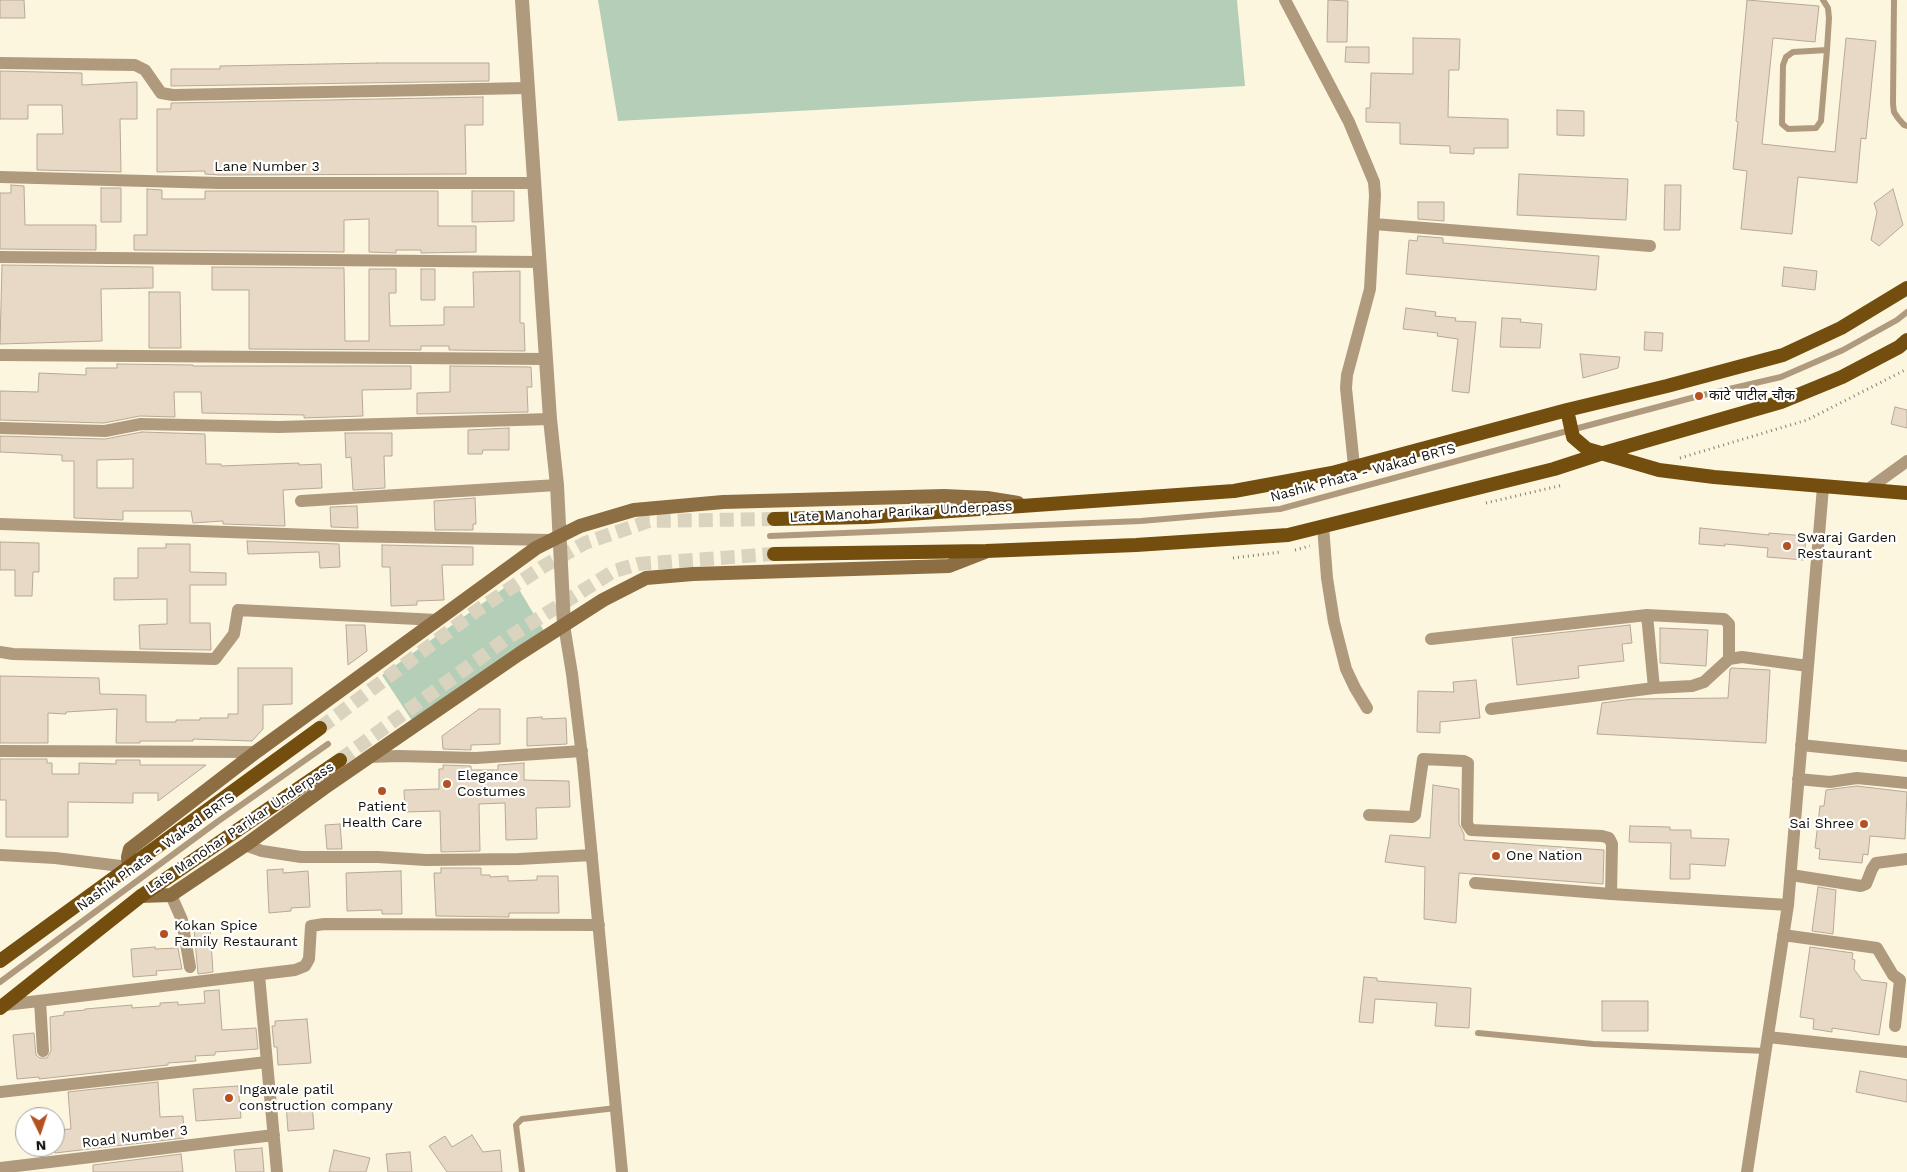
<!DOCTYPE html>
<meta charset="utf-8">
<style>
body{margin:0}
#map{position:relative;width:1907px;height:1172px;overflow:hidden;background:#fdf6df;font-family:"Work Sans",sans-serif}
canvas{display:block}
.north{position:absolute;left:15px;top:1107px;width:50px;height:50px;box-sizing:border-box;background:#fff;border:1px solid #a1a09d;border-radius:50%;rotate:176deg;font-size:14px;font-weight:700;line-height:20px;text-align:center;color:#131109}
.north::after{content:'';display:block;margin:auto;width:18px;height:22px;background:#b55020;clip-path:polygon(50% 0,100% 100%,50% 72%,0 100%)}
</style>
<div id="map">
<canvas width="1907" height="1172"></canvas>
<div class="north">N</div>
</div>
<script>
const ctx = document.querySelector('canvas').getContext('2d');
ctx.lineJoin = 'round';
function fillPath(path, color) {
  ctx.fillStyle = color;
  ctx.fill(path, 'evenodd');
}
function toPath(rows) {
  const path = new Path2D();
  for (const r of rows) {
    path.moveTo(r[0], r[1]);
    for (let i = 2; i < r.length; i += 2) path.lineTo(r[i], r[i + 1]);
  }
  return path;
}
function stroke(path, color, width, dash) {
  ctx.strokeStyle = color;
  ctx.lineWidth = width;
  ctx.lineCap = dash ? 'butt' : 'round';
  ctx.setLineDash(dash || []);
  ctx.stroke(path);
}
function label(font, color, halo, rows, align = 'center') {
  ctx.font = font + ' "Work Sans","Noto Sans Devanagari",sans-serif';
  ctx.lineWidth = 4.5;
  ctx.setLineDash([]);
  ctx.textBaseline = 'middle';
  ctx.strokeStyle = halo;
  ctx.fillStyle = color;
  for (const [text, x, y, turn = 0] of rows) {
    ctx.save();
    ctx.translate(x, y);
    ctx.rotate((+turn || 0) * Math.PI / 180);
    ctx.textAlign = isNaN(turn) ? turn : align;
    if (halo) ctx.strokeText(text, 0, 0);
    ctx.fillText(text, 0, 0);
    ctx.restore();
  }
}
fillPath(toPath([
 [598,0,1237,0,1245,86,618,121],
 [514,581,547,636,413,722,382,675]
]), '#b4ceb7');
const building = toPath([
 [0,0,24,0,25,18,0,18,0,0],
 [1328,0,1348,1,1347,42,1327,42,1328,0],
 [1747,0,1819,6,1815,42,1773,38,1762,144,1835,152,1846,38,1876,41,1866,139,1861,138,1857,183,1798,177,1792,234,1741,229,1747,171,1733,169,1738,122,1736,121,1747,0],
 [1413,38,1460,39,1459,70,1449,70,1448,117,1508,119,1508,148,1474,148,1474,154,1450,153,1450,146,1400,144,1400,123,1366,122,1366,108,1370,108,1371,73,1413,74,1413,38],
 [1346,47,1369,47,1369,63,1345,62,1346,47],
 [377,63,489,63,489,81,171,86,171,69,220,69,220,66,377,63],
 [0,71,82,73,82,85,137,82,137,119,120,119,121,172,37,170,37,134,63,134,62,105,28,105,28,119,0,119,0,71],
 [483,97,483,125,465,125,466,174,219,175,205,174,205,171,157,172,157,109,171,109,171,103,483,97],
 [1557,110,1584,111,1584,136,1557,135,1557,110],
 [1519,174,1628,179,1626,220,1517,215,1519,174],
 [11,185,24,186,25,225,96,225,96,250,0,249,0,193,11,193,11,185],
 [1665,185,1681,185,1680,230,1664,230,1665,185],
 [101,188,121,188,121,222,101,222,101,188],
 [147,189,162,190,162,199,205,199,205,191,438,191,438,226,476,226,476,252,421,253,421,250,396,250,396,253,369,252,369,219,344,220,344,252,134,250,134,235,147,235,147,189],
 [1893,189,1903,225,1879,246,1871,240,1877,212,1874,203,1893,189],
 [472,191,514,191,514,221,472,222,472,191],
 [1418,202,1444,202,1444,221,1418,219,1418,202],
 [1418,236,1443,238,1443,243,1599,256,1596,290,1406,274,1409,240,1417,241,1418,236],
 [2,265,153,267,153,288,101,289,102,341,0,344,2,265],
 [212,267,344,268,345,341,369,341,369,269,396,269,396,293,389,293,390,326,444,325,444,307,474,307,473,272,520,271,520,323,524,323,525,351,449,350,449,346,421,346,421,350,249,349,249,290,212,290,212,267],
 [1784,267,1817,271,1815,290,1782,286,1784,267],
 [421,269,435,269,435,300,421,300,421,269],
 [149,292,180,292,181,348,149,348,149,292],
 [1406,308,1436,312,1435,316,1456,318,1455,321,1476,322,1469,393,1452,391,1458,339,1437,336,1438,333,1403,329,1406,308],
 [1502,318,1521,319,1520,322,1542,324,1540,348,1500,347,1502,318],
 [1645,332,1663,333,1662,351,1644,350,1645,332],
 [1580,354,1620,357,1618,368,1583,378,1580,354],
 [117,364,193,365,193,366,411,366,411,389,362,390,363,416,304,418,304,415,202,413,201,392,174,392,175,417,140,416,104,423,0,420,0,391,38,392,39,373,86,375,86,368,117,368,117,364],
 [450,366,531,367,532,387,527,387,528,412,417,414,417,393,450,392,450,366],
 [1895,407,1907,410,1907,428,1891,424,1895,407],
 [509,428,509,450,483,450,482,454,468,454,468,430,509,428],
 [142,432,205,434,206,464,221,464,221,466,299,463,299,465,321,464,322,488,283,490,285,526,223,524,223,521,193,523,191,511,123,511,123,520,74,518,74,461,62,461,62,455,0,452,0,436,105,439,142,432],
 [133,459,133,488,97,488,97,460,133,459],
 [345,433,392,433,392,456,384,456,385,488,353,490,351,457,346,458,345,433],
 [475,498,476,524,473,524,473,530,435,530,434,501,475,498],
 [357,506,358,528,331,527,330,507,357,506],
 [1700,528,1769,535,1769,533,1806,536,1804,560,1767,557,1768,548,1725,544,1725,546,1699,544,1700,528],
 [247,541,339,544,340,567,320,568,319,552,248,554,247,541],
 [0,542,39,543,39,572,33,572,32,596,15,596,15,570,0,570,0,542],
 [166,544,190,544,190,572,226,573,226,585,190,585,190,623,210,623,211,650,140,649,139,625,167,624,167,599,114,600,114,578,138,578,138,548,166,548,166,544],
 [382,545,473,547,473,565,442,565,444,600,417,601,417,605,391,606,390,567,382,567,382,545],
 [346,625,365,625,367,651,348,665,346,625],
 [1630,625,1632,643,1622,644,1624,661,1578,666,1579,678,1517,685,1512,638,1630,625],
 [1660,628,1708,630,1706,666,1660,663,1660,628],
 [238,668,292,668,292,704,263,705,263,729,252,741,193,739,193,741,140,741,140,743,116,743,117,709,66,712,66,714,48,713,48,743,0,743,0,676,99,678,100,694,146,695,146,722,176,722,176,720,200,720,200,718,228,718,228,714,238,714,238,668],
 [1732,668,1770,670,1766,743,1597,734,1602,703,1633,699,1728,698,1730,669,1732,668],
 [1476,680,1480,718,1440,722,1440,733,1417,732,1418,691,1454,692,1453,682,1476,680],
 [479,709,500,709,500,744,471,745,471,750,443,749,442,736,479,709],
 [542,717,542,719,566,718,567,744,527,746,527,718,542,717],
 [0,759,47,759,47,763,52,763,52,774,79,774,79,763,116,764,116,760,140,760,140,765,206,765,158,801,158,793,133,793,133,803,68,802,68,837,6,837,6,800,0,800,0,759],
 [524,763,524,780,569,781,570,807,536,808,537,839,506,840,505,803,479,804,480,851,441,852,440,811,405,812,404,790,439,789,439,769,443,769,443,765,471,766,471,770,498,770,498,765,524,763],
 [1433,785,1459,789,1459,824,1464,834,1464,840,1604,850,1603,884,1459,873,1456,923,1424,919,1425,867,1385,862,1390,835,1430,838,1433,785],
 [1857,786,1907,792,1905,839,1870,836,1868,855,1863,854,1862,863,1819,859,1820,849,1815,848,1820,806,1824,806,1826,790,1857,786],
 [340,824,342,849,327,849,325,825,340,824],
 [1630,826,1670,827,1670,830,1691,830,1691,838,1729,839,1725,866,1690,864,1690,879,1670,879,1671,843,1629,842,1630,826],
 [441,868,481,868,481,875,490,875,490,877,508,876,508,881,537,880,537,876,558,876,559,913,509,913,509,917,436,916,434,873,441,873,441,868],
 [283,869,283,873,308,871,310,907,291,908,291,911,269,913,267,870,283,869],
 [401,871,402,914,382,914,382,910,347,911,346,873,401,871],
 [1818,887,1836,890,1833,934,1812,931,1818,887],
 [210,927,213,972,198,974,194,929,210,927],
 [155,947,155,949,178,948,182,969,156,971,157,975,133,977,131,949,155,947],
 [1810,947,1853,953,1852,959,1855,960,1854,969,1862,980,1887,983,1879,1035,1832,1028,1832,1032,1813,1029,1814,1019,1800,1017,1810,947],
 [1364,977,1377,978,1377,981,1471,988,1469,1028,1435,1026,1437,1003,1375,999,1373,1023,1359,1022,1364,977],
 [219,990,222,1030,256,1028,258,1049,215,1052,215,1055,195,1056,196,1061,168,1063,168,1065,39,1079,39,1077,17,1079,13,1035,34,1033,36,1055,40,1058,47,1058,51,1051,50,1017,64,1015,64,1012,85,1010,85,1009,132,1005,132,1008,160,1006,160,1003,178,1002,178,1005,205,1003,204,991,219,990],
 [1602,1001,1648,1001,1648,1031,1602,1031,1602,1001],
 [307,1019,311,1063,278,1065,277,1047,274,1047,272,1026,275,1026,275,1021,307,1019],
 [1860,1071,1907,1080,1907,1102,1856,1092,1860,1071],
 [158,1082,160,1117,183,1116,184,1138,55,1153,55,1130,71,1129,68,1092,158,1082],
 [238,1086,241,1118,196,1121,193,1089,238,1086],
 [312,1102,314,1129,288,1131,286,1104,312,1102],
 [472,1135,483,1152,500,1150,502,1172,447,1172,429,1146,445,1136,452,1147,472,1135],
 [262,1148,264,1172,236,1172,234,1150,262,1148],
 [334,1150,370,1158,366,1172,329,1172,334,1150],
 [410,1152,412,1172,388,1172,386,1154,410,1152],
 [181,1154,183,1172,93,1172,93,1165,181,1154]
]);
fillPath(building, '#e7d9c5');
stroke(building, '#b6a996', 1);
stroke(toPath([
 [320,728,476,611,544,566,585,543,649,521,774,519],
 [340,760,506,639,614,571,638,564,774,554]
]), '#dad4bf', 14, [14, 7]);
stroke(toPath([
 [1680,458,1807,420,1907,369],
 [1486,503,1563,485],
 [1295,550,1310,546],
 [1233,558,1281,552]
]), '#848070', 3, [1, 4]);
stroke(toPath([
 [1823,0,1828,8,1829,18,1827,50,1821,121,1816,128,1788,129,1782,124,1783,65,1786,57,1793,52,1827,50],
 [1894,0,1893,104,1894,112,1898,118,1904,125,1907,126],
 [770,536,1141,521,1280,509,1571,430,1699,396,1781,377,1843,350,1897,320,1907,312],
 [0,982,217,822,328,744],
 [1478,1033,1593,1044,1766,1051],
 [522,1172,516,1125,522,1119,616,1108]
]), '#b09a7e', 6);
stroke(toPath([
 [1285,0,1349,122,1374,182,1375,195,1370,289,1347,375,1346,388,1354,466],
 [0,63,135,65,145,70,161,93,173,95,528,88],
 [0,177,219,183,534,183],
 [1374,224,1650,246],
 [0,257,540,262],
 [0,355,546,359],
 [0,428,105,431,141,424,279,427,550,419],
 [1867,490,1907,461],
 [301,501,557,485],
 [0,524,342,536,551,540],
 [1323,526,1327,578,1334,622,1346,669,1355,688,1367,708],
 [1647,615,1654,688],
 [564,625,572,674,583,764,622,1172],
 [1431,639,1647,615,1724,619,1729,624,1729,659],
 [0,652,13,654,215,659,234,634,238,610,437,620],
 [1491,709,1654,688,1692,686,1704,682,1729,659,1742,657,1808,666],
 [1801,745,1907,756],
 [0,751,256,752],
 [368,757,399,756,476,758,582,751],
 [1798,779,1830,782,1857,778,1907,783],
 [1369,815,1412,817,1415,815,1423,759,1464,761,1468,763,1467,824,1471,830,1602,836,1609,838,1612,844,1611,894],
 [245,845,262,851,301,857,378,857,426,860,519,859,592,855],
 [0,855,55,858,129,867],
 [1791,875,1861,886,1866,884,1872,869,1876,863,1907,859],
 [1475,883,1611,894,1788,905],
 [171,895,182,920,190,967],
 [1783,935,1877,948,1893,975,1900,980,1895,1026],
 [259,975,277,1172],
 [40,1001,43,1051],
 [5,1005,295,970,305,966,309,959,311,926,324,924,599,925],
 [1768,1037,1907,1052],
 [0,1092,267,1062],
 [0,1168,274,1135],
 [1747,1172,1788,905,1823,487]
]), '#b09a7e', 12);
stroke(toPath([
 [522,0,550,419,557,485,564,625]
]), '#b09a7e', 14);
stroke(toPath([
 [129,867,128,857,130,849,256,752,536,548,580,526,634,510,723,502,944,496,987,498,1018,503],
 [141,896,171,895,247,844,324,788,519,654,603,600,646,578,693,574,949,566,985,552]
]), '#8d6e42', 14);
stroke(toPath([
 [1567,410,1573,437,1587,449,1659,470,1714,477,1907,493],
 [774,519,866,517,1234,491,1332,473,1567,410,1667,386,1783,355,1841,328,1907,288],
 [774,554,986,551,1136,545,1288,535,1554,469,1600,454,1781,402,1842,377,1899,347,1907,340],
 [0,961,320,728],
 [0,1008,141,896,340,760]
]), '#734e0e', 14);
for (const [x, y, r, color] of [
 [1699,396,5,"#b55020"],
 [1787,546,5,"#b55020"],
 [447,784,5,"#b55020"],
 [382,791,5,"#b55020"],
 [1864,824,5,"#b55020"],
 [1496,856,5,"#b55020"],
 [164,934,5,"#b55020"],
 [229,1098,5,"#b55020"]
]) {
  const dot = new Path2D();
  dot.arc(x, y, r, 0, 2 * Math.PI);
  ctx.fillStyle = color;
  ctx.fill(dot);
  stroke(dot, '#fff', 2);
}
label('14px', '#131109', '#fff', [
 ["Lane Number 3",267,167],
 ["Nashik Phata - Wakad BRTS",1363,473,-15],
 ["Late Manohar Parikar Underpass",901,512,-3],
 ["Late Manohar Parikar Underpass",240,828,-34],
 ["Nashik Phata - Wakad BRTS",156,852,-36],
 ["Road Number 3",135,1137,-7]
]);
label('14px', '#131109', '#fff', [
 ["काटे पाटील चौक",1709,396],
 ["Swaraj Garden",1797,538],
 ["Restaurant",1797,554],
 ["Elegance",457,776],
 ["Costumes",457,792],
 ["Patient",382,807,"center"],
 ["Health Care",382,823,"center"],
 ["Sai Shree",1854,824,"right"],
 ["One Nation",1506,856],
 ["Kokan Spice",174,926],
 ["Family Restaurant",174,942],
 ["Ingawale patil",239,1090],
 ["construction company",239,1106]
], 'left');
</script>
